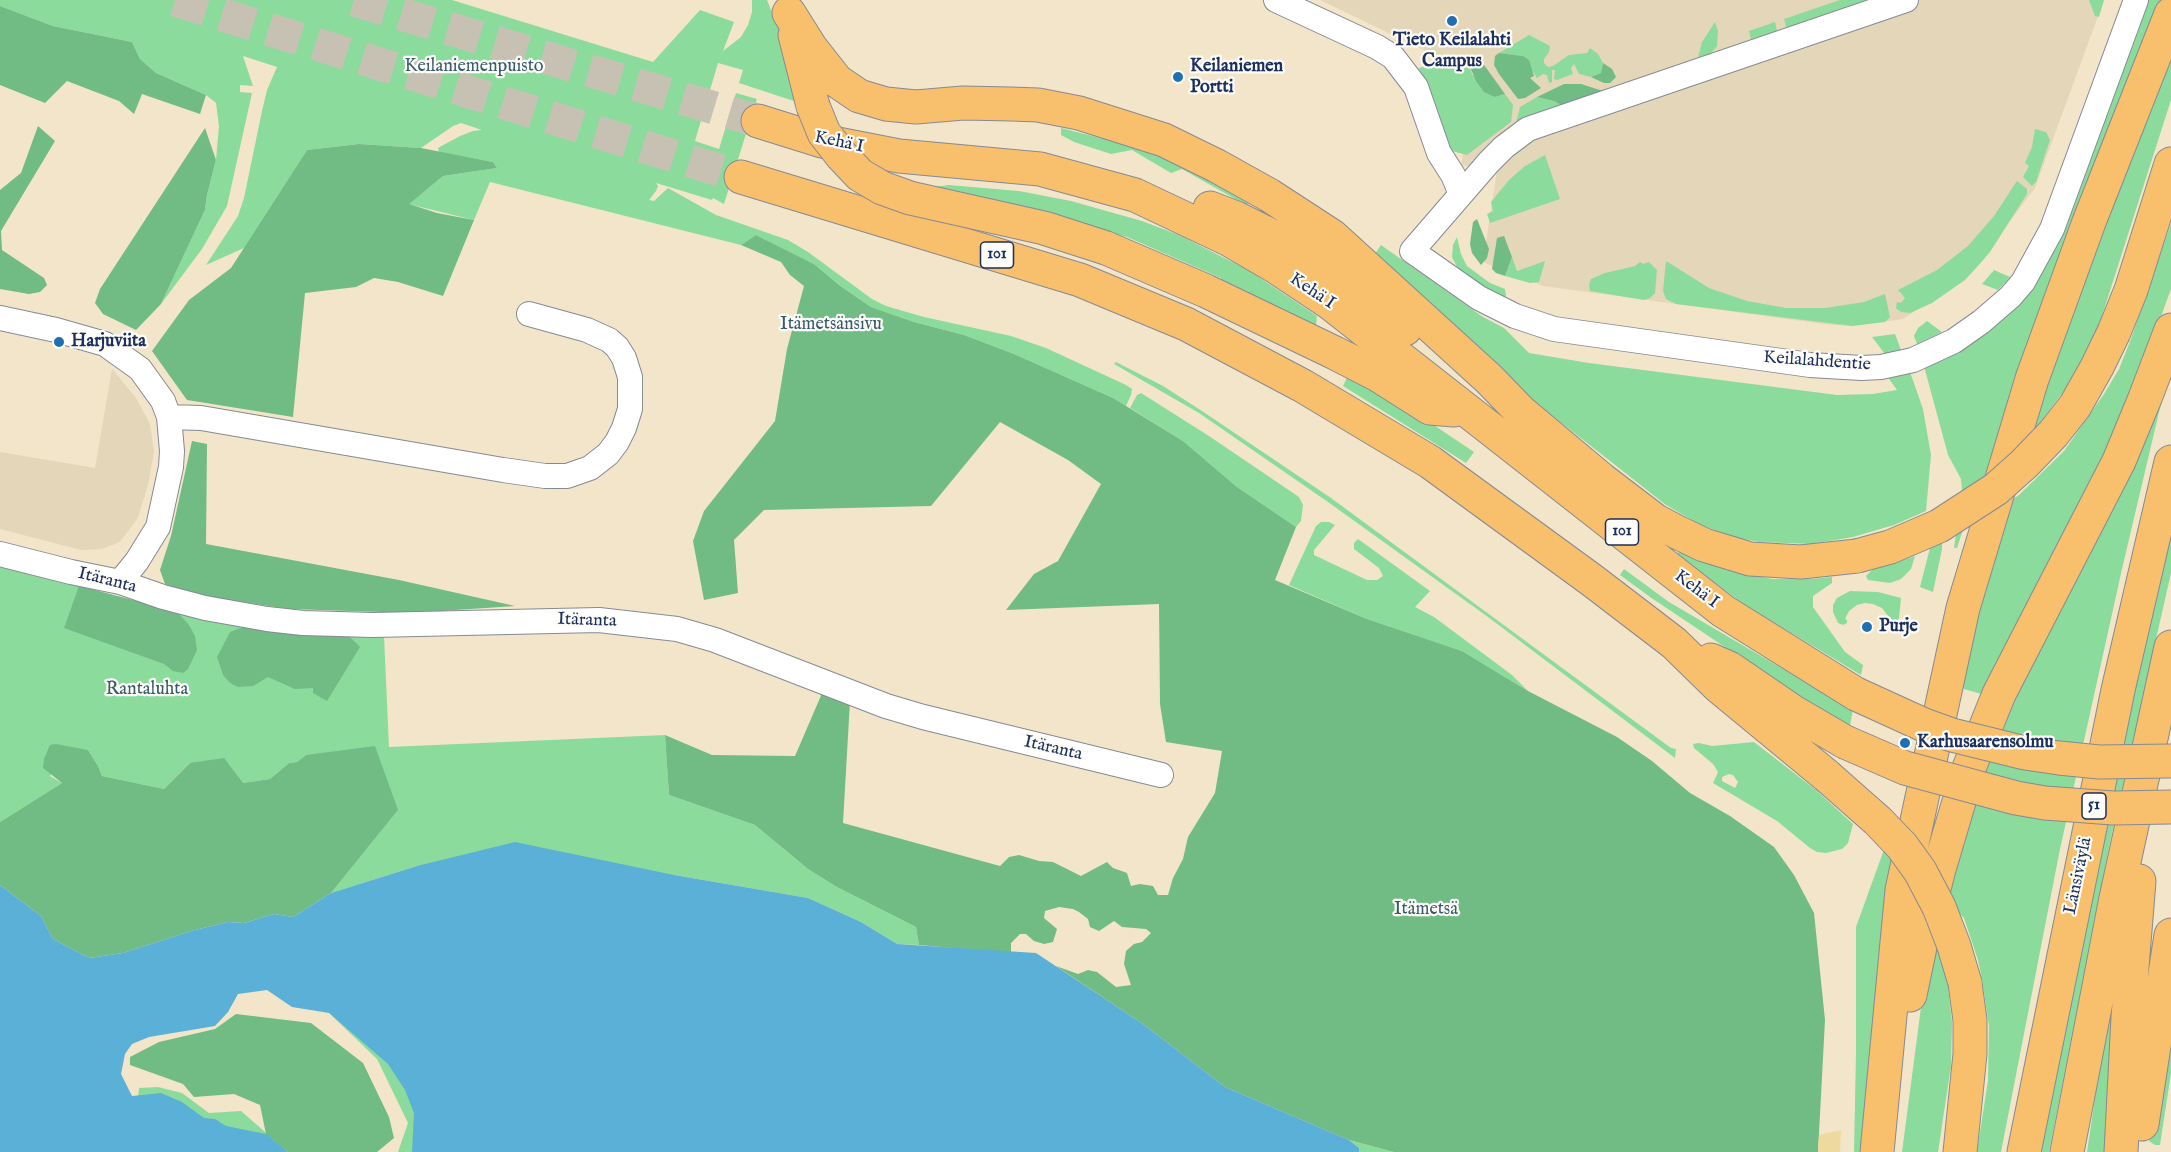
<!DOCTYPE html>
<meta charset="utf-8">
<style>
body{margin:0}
canvas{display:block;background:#f2e5ca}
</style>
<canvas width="2171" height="1152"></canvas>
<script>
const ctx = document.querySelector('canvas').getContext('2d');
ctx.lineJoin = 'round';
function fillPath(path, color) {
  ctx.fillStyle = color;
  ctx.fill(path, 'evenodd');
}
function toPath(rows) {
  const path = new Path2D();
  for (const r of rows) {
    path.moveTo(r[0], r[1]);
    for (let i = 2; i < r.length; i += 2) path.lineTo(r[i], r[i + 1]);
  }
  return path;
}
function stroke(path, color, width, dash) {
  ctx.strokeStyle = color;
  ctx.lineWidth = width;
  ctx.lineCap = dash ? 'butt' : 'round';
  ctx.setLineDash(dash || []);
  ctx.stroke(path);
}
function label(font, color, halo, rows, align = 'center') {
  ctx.font = font + ' "IM FELL English",serif';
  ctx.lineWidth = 4.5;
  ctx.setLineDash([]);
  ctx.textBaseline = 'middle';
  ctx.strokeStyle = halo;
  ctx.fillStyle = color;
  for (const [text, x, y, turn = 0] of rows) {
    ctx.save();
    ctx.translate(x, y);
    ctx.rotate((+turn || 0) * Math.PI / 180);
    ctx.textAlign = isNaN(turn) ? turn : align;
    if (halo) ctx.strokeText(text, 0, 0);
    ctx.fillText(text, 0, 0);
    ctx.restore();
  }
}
fillPath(toPath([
 [1320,0,2104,0,2035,188,1969,275,1903,319,1852,326,1824,324,1543,286,1483,262,1497,171,1461,165,1476,75],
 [112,369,136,398,150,424,154,452,148,485,138,518,120,542,102,549,81,550,0,529,0,452,95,468]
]), '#e4d6b8');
fillPath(toPath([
 [0,0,452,0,653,62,700,10,734,22,723,51,741,37,748,25,752,12,752,0,767,0,783,39,800,103,739,83,743,70,718,63,695,141,719,149,736,93,757,99,724,204,713,198,712,200,656,183,658,186,656,191,649,200,654,201,668,188,716,215,788,240,808,252,872,299,886,306,924,317,1011,336,1046,348,1126,385,1132,389,1131,395,1126,406,1113,398,1014,354,964,335,914,322,871,307,839,285,814,264,756,235,741,245,490,182,474,220,408,204,443,176,497,168,493,162,439,152,438,148,460,136,473,131,482,130,461,123,453,126,421,148,359,144,307,150,244,248,206,265,238,216,244,198,262,111,267,90,277,67,243,56,253,86,240,85,240,92,252,93,227,206,202,249,161,304,205,210,207,195,216,160,219,126,216,103,206,95,156,73,140,59,132,42,53,26,0,6],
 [1840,0,1871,0,1787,30,1784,19],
 [2089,0,2104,0,2099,17,2095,16],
 [2145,0,2162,0,2108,140,1994,457,1974,496,1957,548,1954,548,1962,491,1961,479,1948,455,1924,366,2014,304],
 [1715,22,1718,31,1717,46,1710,54,1698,58,1702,42],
 [1775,22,1777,31,1751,39,1749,31],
 [1529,35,1550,46,1549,52,1544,59,1544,63,1548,67,1553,66,1569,55,1587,53,1590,48,1598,54,1603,63,1601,73,1591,77,1579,74,1574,64,1571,68,1573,74,1557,80,1554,79,1555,70,1552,70,1552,82,1549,83,1547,75,1543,74,1537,78,1523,56,1499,53],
 [2171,39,2171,100,2100,322,2090,345,2069,384,2036,428,2024,440],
 [1467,60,1472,74,1495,97,1505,94,1513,105,1511,122,1467,155,1448,150,1419,68,1444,61],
 [1537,97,1554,101,1561,105,1516,123,1520,107],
 [1061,128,1124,144,1169,160,1256,203,1244,204,1182,169,1171,173,1132,150,1111,154,1074,142,1061,135],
 [2035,129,2046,132,2050,140,2036,182,2032,186,2023,177,2029,166,2025,163,2032,147],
 [1545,155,1560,199,1490,223,1487,214,1493,211,1491,202,1509,180,1525,166],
 [2017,181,2027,189,2027,194,1990,252,1977,267,1965,280,1932,303,1910,313,1901,312,1896,308,1897,302,1901,303,1905,298,1898,290,1937,270,1968,246,1994,216],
 [949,185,1019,191,1071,201,1142,221,1179,235,1248,270,1317,316,1316,326,1222,283,1221,278,1127,237,932,187],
 [2171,223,2171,289,2138,380,2122,418,1985,695,1957,687,2003,506,2019,495,2064,451,2104,394,2119,369,2131,339],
 [1457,237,1461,254,1467,266,1490,283,1505,289,1506,296,1504,302,1458,269,1452,257,1453,245],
 [1381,245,1483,317,1504,328,1529,353,1589,363,1837,395,1873,394,1897,390,1887,376,1910,372,1923,409,1931,455,1926,511,1894,525,1853,537,1811,544,1760,542,1737,538,1701,525,1666,505,1493,369,1373,257],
 [1512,257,1517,271,1545,261,1539,282,1530,283,1505,276],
 [1666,261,1709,288,1747,301,1786,308,1825,308,1864,302,1885,294,1890,317,1885,322,1852,326,1676,304,1666,299,1663,291],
 [1640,262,1643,264,1649,262,1657,270,1655,293,1650,298,1644,300,1590,291,1589,285,1591,279,1605,273,1635,266],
 [1994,270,2010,277,1998,290,1982,284],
 [1927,321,1942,332,1917,344,1914,336,1918,328],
 [1895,334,1901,350,1885,354,1872,337],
 [1116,362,1163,386,1202,411,1331,498,1671,748,1676,749,1675,758,1488,617,1328,502,1199,413,1114,364],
 [2171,369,2160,408,2122,569,2060,849,2001,1152,1977,1152,1988,1080,1989,1026,1982,979,1978,960,1964,918,1955,909,1938,944,1948,987,1952,1022,1951,1066,1938,1152,1902,1152,1928,954,1980,769],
 [1349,373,1383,391,1474,452,1466,463,1343,386],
 [1141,393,1209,436,1299,497,1303,505,1301,521,1296,527,1237,487,1183,441,1130,408,1137,395],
 [1321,522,1329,522,1335,525,1314,550,1314,555,1367,580,1377,580,1383,576,1379,568,1354,549,1354,543,1358,539,1430,591,1415,607,1434,617,1512,675,1528,691,1462,651,1367,619,1289,585,1316,526],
 [2171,534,2171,573,2110,842,2049,1152,2040,1152,2133,695],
 [1942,543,1942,549,1933,592,1920,587,1930,548],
 [1679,550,1722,568,1750,575,1773,579,1810,579,1832,577,1832,583,1813,596,1813,607,1845,652,1863,665,1861,675,1745,605,1677,555],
 [1915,556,1911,569,1901,579,1890,583,1868,580,1866,576,1872,570],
 [0,565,170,610,384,636,389,747,665,735,669,795,755,825,808,869,835,886,916,927,919,945,897,944,861,922,808,898,674,875,417,866,331,893,397,811,306,755,297,762,289,763,270,779,243,783,190,763,164,789,102,776,98,766,88,750,75,749,50,776,62,783,0,822],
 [1624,569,1669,602,1853,710,1849,730,1650,597,1620,575],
 [1850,591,1878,592,1901,598,1899,618,1896,622,1891,622,1885,618,1888,616,1882,608,1873,604,1865,603,1857,605,1849,611,1845,619,1847,620,1847,623,1843,625,1838,623,1833,612,1833,605,1837,598],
 [1754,742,1816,790,1853,824,1848,843,1842,849,1826,853,1817,852,1810,848,1777,821,1713,783,1718,772,1713,764,1694,748,1693,744,1699,743,1712,746],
 [1729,774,1733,775,1738,782,1735,788,1722,781,1722,777],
 [1886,844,1890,846,1892,862,1864,1152,1854,1152,1856,1051,1856,927],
 [2119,980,2111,1152,2087,1152,2100,1065],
 [2171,1001,2171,1073,2160,1145,2155,1145,2149,1141],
 [329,1013,410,1078,426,1152,398,1152,408,1123,393,1092,377,1059],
 [158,1087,182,1093,209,1113,241,1111,288,1152,138,1099,139,1088],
 [1349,1140,1394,1152,1359,1152,1359,1148]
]), '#8bdc9c');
fillPath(toPath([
 [0,6,53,26,132,42,140,59,156,73,206,95,200,114,142,94,134,114,119,101,67,81,45,103,0,85],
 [1499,53,1523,56,1529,60,1534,76,1530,78,1541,88,1525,98,1518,99,1499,74,1494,65,1495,56],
 [1479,58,1505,94,1495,97,1484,92,1476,81,1467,60],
 [1603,63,1612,69,1616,77,1610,83,1604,83,1591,77,1601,73],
 [1564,84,1581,84,1603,91,1561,105,1554,101,1537,97],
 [38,126,55,141,1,231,2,250,44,278,47,285,40,292,29,294,0,289,0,190,21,173],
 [205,128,216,160,207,195,205,210,161,304,136,330,103,314,95,303,100,289],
 [359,144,421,148,493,162,497,168,443,176,409,204,437,213,474,220,443,296,398,282,374,278,356,287,305,293,293,417,187,400,152,351,189,300,231,268,307,150],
 [1477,219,1489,249,1487,258,1481,265,1472,253,1470,244,1473,222],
 [756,235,814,264,839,285,871,307,914,322,964,335,1014,354,1113,398,1183,441,1237,487,1296,527,1275,580,1367,619,1462,651,1528,691,1617,737,1652,761,1690,793,1730,816,1774,847,1794,875,1814,913,1825,1020,1818,1152,1394,1152,1349,1140,1225,1087,1143,1024,1056,966,1078,974,1088,970,1097,972,1116,987,1131,985,1124,964,1126,951,1134,944,1142,942,1151,933,1146,929,1122,927,1114,921,1099,931,1090,927,1088,919,1079,912,1073,909,1059,907,1045,911,1044,918,1057,929,1053,942,1044,944,1034,941,1026,934,1020,934,1011,943,1011,953,919,945,916,927,835,886,808,869,755,825,669,795,665,735,712,755,795,756,823,691,850,701,843,823,1000,866,1009,857,1019,855,1039,861,1053,862,1081,876,1107,862,1113,868,1127,873,1131,886,1140,884,1153,886,1158,895,1168,895,1173,878,1183,859,1188,837,1215,793,1222,751,1166,742,1160,704,1159,604,1006,610,1034,574,1058,561,1101,484,1068,460,1000,422,931,506,764,510,734,540,738,593,704,600,693,541,704,511,775,421,787,349,804,286,790,275,781,262,741,245],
 [1504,236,1512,257,1505,276,1496,273,1492,269,1497,238],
 [192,441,207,444,206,544,399,580,515,606,411,613,289,609,216,598,176,589,165,584,160,570,171,536],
 [79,586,170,610,180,615,189,625,195,636,197,650,188,669,183,673,173,671,164,664,64,628],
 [249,625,349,636,360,647,327,701,313,693,313,688,295,689,268,677,253,686,238,687,230,683,223,675,217,657,230,632],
 [56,744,88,750,98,766,102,776,164,789,190,763,224,758,243,783,270,779,289,763,297,762,306,755,375,746,398,810,331,893,293,917,274,914,244,923,228,922,191,931,123,953,89,958,53,939,41,916,0,885,0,822,62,783,43,768,44,759,50,745],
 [236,1014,311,1023,363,1063,389,1117,394,1138,377,1152,288,1152,266,1134,260,1105,234,1094,194,1097,183,1084,130,1065,130,1057,159,1042,215,1029]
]), '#70bc84');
fillPath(toPath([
 [1841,1130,1840,1152,1818,1152,1819,1135]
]), '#eeda9e');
fillPath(toPath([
 [515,842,674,875,808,898,861,922,897,944,1036,953,1143,1024,1225,1087,1349,1140,1359,1148,1359,1152,412,1152,414,1113,405,1090,388,1064,329,1013,292,1007,267,990,238,994,228,1012,215,1026,149,1037,132,1044,125,1054,121,1074,132,1096,161,1093,182,1102,204,1118,215,1119,226,1126,266,1134,288,1152,0,1152,0,885,41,916,53,939,89,958,123,953,191,931,228,922,244,923,274,914,293,917,331,893,417,866]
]), '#5ab0d6');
stroke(toPath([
 [175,0,741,177],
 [354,0,758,121]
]), '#c7c1b4', 33, [33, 16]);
const minor = toPath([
 [1276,0,1377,47,1393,57,1416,87,1439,153,1453,175,1461,194],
 [1906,0,1528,129,1504,147,1489,162,1412,251,1479,298,1515,316,1554,329,1810,365,1862,368,1881,367,1913,360,1954,341,1981,322,2010,297,2023,282,2052,229,2136,0],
 [0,318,56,330,105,344,140,369,163,401,169,417,172,451,171,467,158,527,137,561,120,582],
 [169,417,201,418,503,470,545,476,567,476,590,468,608,454,617,442,624,428,630,409,630,377,624,358,617,347,609,340,587,330,529,314],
 [0,554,71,572,120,582,163,597,205,608,267,619,303,623,373,625,599,620,677,629,715,640,886,706,923,717,1161,775]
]);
const motorway = toPath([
 [789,13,811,48,837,81,859,96,886,104,916,107,963,103,1011,104,1038,105,1079,113,1164,140,1217,166,1269,195,1332,236,1489,379,1521,412,1601,479,1656,521,1679,533,1704,545,1750,559,1801,562,1857,556],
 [795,35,813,106],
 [758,121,822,141,899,156,1040,169,1135,195,1228,239,1276,267,1330,303,1723,611,1856,694],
 [741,177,1080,280,1186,324,1303,386,1430,462,1593,581,1674,643,1718,686,1827,776],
 [1210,208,1236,218,1288,244,1357,292,1405,329],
 [1106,248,1206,291,1335,353,1378,375,1430,408,1454,410],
 [2114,332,2131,290,2171,164],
 [1711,660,1729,668,1792,711,1845,742],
 [1910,995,1924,928,1939,869,1969,768,1999,694,2119,461,2145,398,2171,330],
 [2142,1124,2171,935],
 [1877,1152,1902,890,1963,608,2032,379,2089,222,2171,14],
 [1960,1152,1970,1054,1970,1020,1965,983],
 [2024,1152,2118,690,2171,462],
 [2067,1152,2116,898,2171,647],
 [2121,1152,2128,1017,2139,881]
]);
stroke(minor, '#868a94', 26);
stroke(motorway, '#868a94', 35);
stroke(minor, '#fff', 24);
stroke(motorway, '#f8bf6c', 33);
const motorwayBridge = toPath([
 [813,106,824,133,842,156,860,175,882,188,910,198,1044,228,1106,248],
 [1857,556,1890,547,1939,526,1996,489,2024,464,2053,434,2075,406,2097,367,2114,332],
 [1856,694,1924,725,1952,735,2025,753,2059,758,2099,762,2171,761],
 [1845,742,1905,768,2016,798,2045,803,2113,808,2171,807],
 [1827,776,1878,821,1902,846,1920,871,1939,907,1954,946,1965,983]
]);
stroke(motorwayBridge, '#868a94', 35, []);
stroke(motorwayBridge, '#f8bf6c', 33);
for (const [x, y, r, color] of [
 [1452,21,6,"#1f6fb2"],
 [1178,77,6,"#1f6fb2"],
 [59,342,6,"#1f6fb2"],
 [1867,627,6,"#1f6fb2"],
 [1905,743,6,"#1f6fb2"]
]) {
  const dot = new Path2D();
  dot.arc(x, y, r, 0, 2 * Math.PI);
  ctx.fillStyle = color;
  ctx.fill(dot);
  stroke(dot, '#fdfcf7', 2);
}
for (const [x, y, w] of [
 [997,255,33],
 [1622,532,33],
 [2094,806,24]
]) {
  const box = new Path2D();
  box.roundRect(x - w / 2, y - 13, w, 26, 4.5);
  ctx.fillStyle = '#fdfcf7';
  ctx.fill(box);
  stroke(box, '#1b2f5e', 1.5);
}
label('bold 16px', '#1b2f5e', null, [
 ["101",997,255],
 ["101",1622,532],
 ["51",2094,806]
]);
label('bold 18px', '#1b2f5e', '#fdfcf7', [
 ["Tieto Keilalahti",1452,41,"center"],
 ["Campus",1452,62,"center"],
 ["Keilaniemen",1190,67],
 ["Portti",1190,88],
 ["Harjuviita",71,342],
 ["Purje",1879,627],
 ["Karhusaarensolmu",1917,743]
], 'left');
label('18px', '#375a6e', '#fdfcf7', [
 ["Keilaniemenpuisto",474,67],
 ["Itämetsänsivu",831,325],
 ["Rantaluhta",147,690],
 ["Itämetsä",1426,910]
]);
label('18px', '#1b2f5e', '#fdfcf7', [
 ["Kehä I",839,143,12],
 ["Kehä I",1312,292,34],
 ["Keilalahdentie",1817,362,4],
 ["Itäranta",107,581,14],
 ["Kehä I",1696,590,37],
 ["Itäranta",587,621,2],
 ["Itäranta",1053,749,13],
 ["Länsiväylä",2079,876,-78]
]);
</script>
